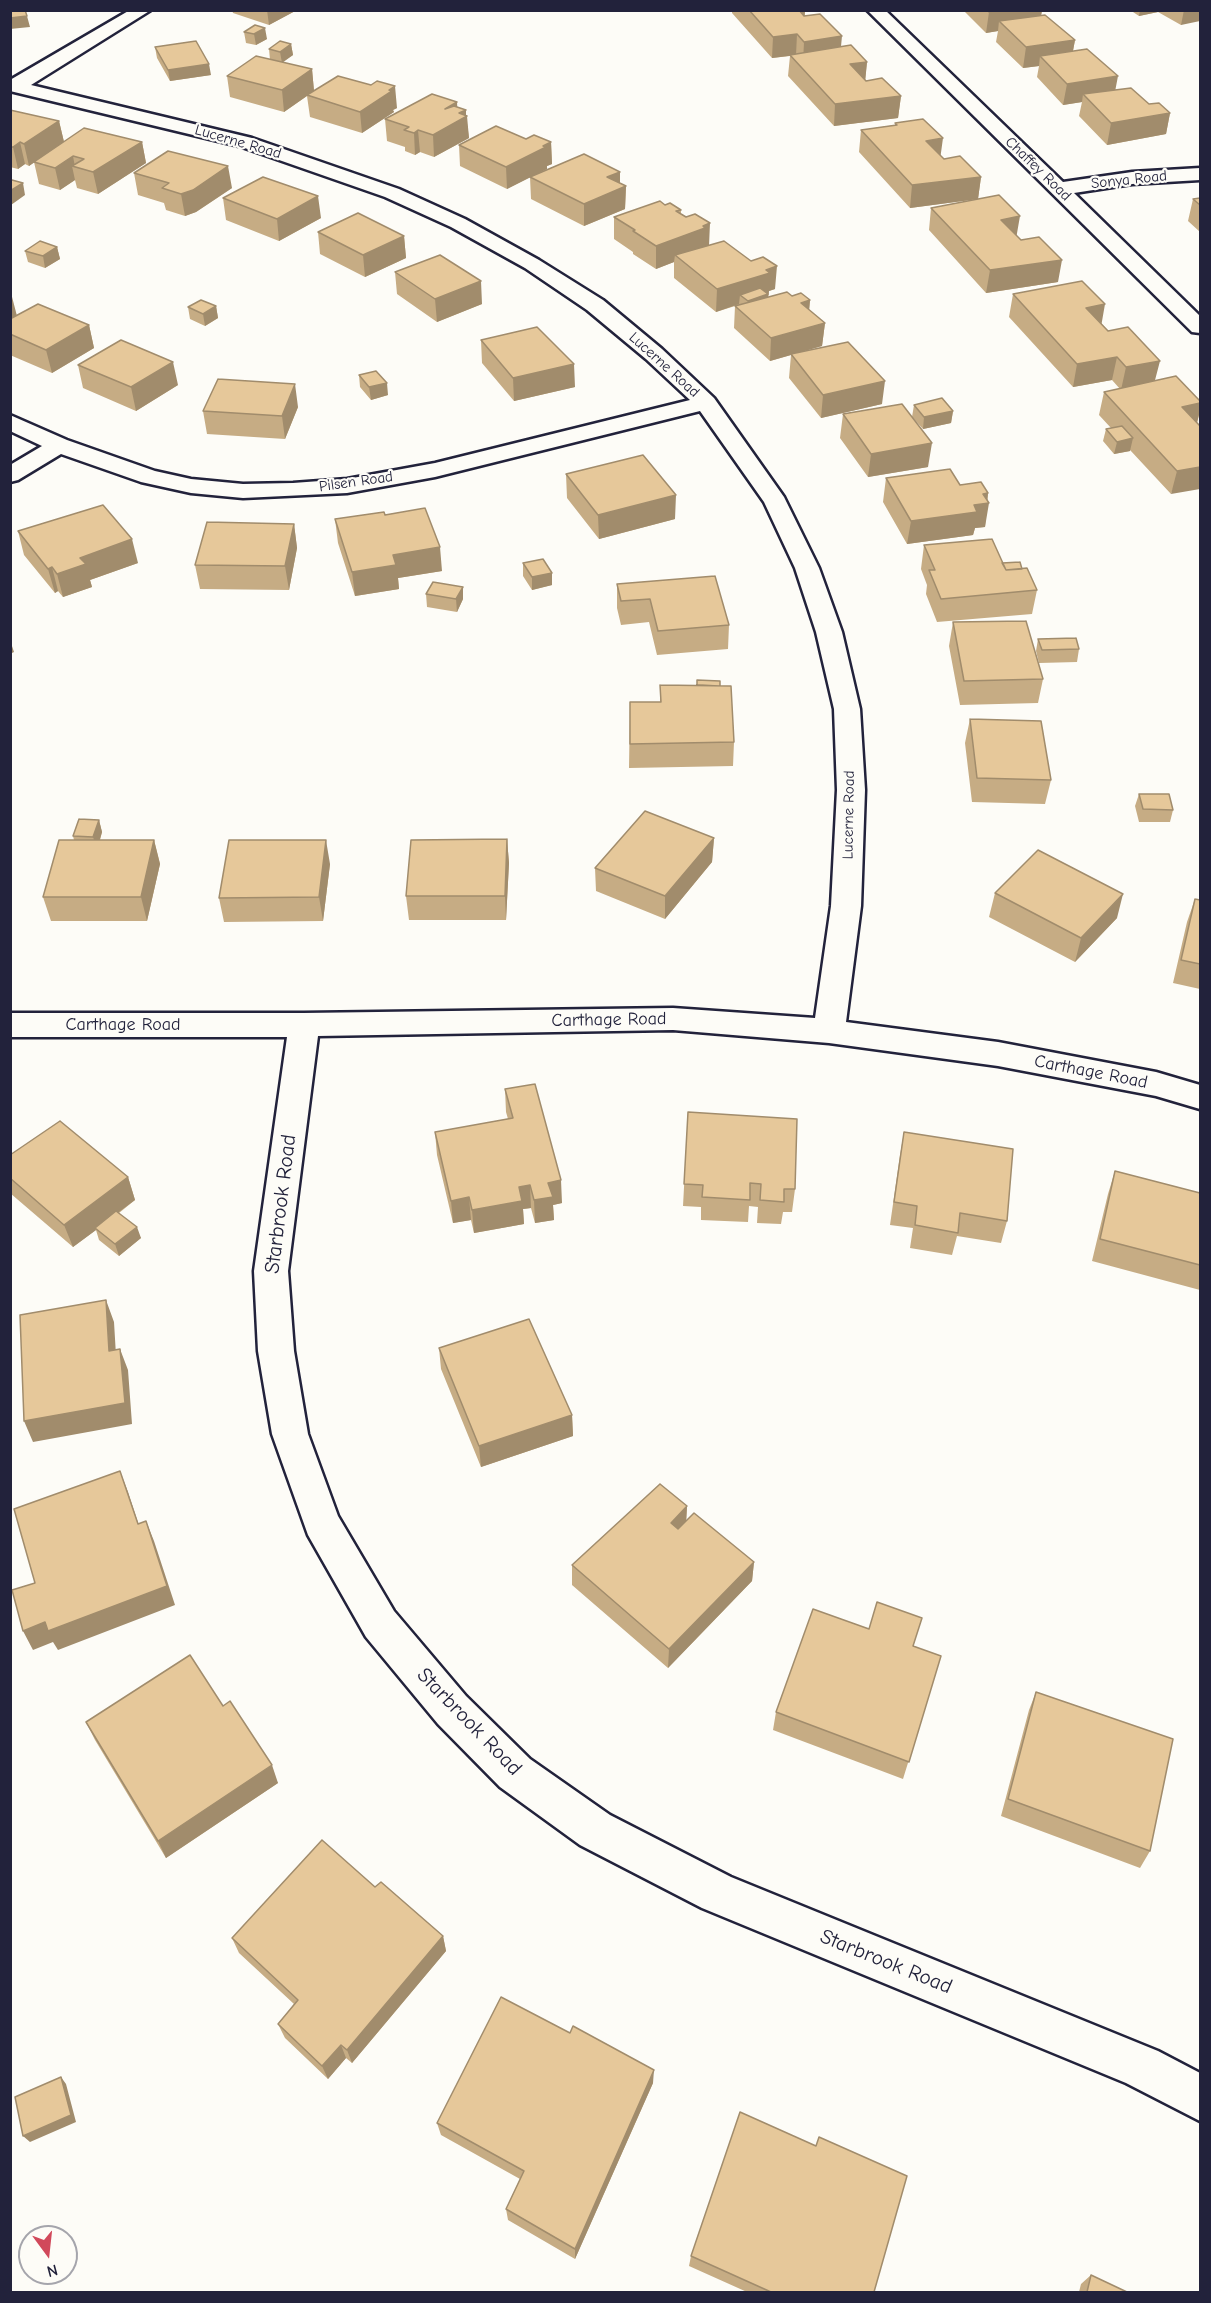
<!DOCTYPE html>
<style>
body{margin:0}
#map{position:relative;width:1211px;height:2303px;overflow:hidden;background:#fdfcf7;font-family:"Comic Neue",sans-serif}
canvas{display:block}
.frame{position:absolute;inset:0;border:12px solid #22223b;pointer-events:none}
.north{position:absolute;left:18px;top:2225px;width:60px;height:60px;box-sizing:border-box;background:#fdfcf7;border:2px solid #a5a5ac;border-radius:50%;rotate:165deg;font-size:16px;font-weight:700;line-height:24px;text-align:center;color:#22223b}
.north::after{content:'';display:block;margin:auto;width:21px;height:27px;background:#d1495b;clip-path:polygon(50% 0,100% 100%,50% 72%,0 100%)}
</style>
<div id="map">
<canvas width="1211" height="2303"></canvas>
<div class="frame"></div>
<div class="north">N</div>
</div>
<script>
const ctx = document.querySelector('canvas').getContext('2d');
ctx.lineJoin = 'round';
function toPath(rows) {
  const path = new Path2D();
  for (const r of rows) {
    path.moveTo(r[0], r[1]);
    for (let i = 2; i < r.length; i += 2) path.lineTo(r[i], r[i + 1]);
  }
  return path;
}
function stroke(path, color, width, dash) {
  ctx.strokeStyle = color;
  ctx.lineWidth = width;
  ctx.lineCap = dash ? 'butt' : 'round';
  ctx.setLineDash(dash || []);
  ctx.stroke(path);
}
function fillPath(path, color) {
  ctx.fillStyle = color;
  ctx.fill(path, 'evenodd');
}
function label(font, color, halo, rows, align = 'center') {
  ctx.font = font + ' "Comic Neue",sans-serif';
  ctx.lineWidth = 4.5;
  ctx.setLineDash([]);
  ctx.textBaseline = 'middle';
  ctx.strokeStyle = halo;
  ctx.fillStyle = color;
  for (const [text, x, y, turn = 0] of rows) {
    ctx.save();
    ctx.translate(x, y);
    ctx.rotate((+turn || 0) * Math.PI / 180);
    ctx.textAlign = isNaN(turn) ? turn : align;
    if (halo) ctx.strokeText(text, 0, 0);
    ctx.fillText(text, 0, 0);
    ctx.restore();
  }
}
const street = toPath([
 [130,10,151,10,31,85,252,138,399,189,465,219,539,260,603,300,662,349,714,398,784,497,819,568,842,632,860,709,865,790,861,906,846,1022,998,1042,1156,1072,1200,1085,1200,1109,1156,1096,998,1066,829,1043,673,1030,318,1036,288,1271,294,1351,308,1434,338,1516,394,1611,466,1696,530,1759,610,1815,731,1877,1158,2051,1200,2073,1200,2121,1126,2083,702,1908,580,1845,500,1787,438,1724,366,1637,308,1535,272,1434,258,1351,254,1271,287,1037,10,1037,10,1013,304,1013,673,1008,815,1018,831,906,837,790,834,709,816,632,795,568,764,502,700,411,435,477,347,493,243,498,191,493,141,482,61,454,18,480,10,482,10,465,42,446,10,431,10,415,67,440,155,471,191,479,243,484,293,483,347,479,435,463,690,400,646,359,587,310,525,268,451,227,385,197,239,146,10,91,10,80,130,10],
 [867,10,885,10,1063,182,1132,172,1200,168,1200,180,1132,184,1074,193,1200,316,1200,333,1192,332,867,10]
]);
stroke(street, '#22223b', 5);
fillPath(street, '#fdfcf7');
fillPath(toPath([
 [232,10,297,10,269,25,233,13],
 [732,10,805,10,805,16,841,47,867,62,865,80,901,96,898,118,834,126,788,76,790,56,772,58,732,13],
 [963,10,1042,10,1041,15,1075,40,1073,51,1116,90,1170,113,1166,134,1107,145,1079,116,1082,102,1063,105,1037,77,1039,66,1023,68,996,42,998,31,986,33],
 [1130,10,1200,10,1181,25,1158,12,1139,16],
 [255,25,267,39,256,45,246,43,244,32],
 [291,44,293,55,282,62,312,69,314,91,397,108,393,110,394,112,362,133,310,117,307,96,284,112,230,97,227,76,270,60,269,49],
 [155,47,211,75,170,81,157,58],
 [10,110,59,121,64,142,142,142,146,163,98,194,77,188,75,180,60,190,39,184,34,162,43,156,29,166,25,164,18,169,10,167],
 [466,116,469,138,434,157,420,152,415,155,405,151,405,147,387,141,385,119],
 [895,123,944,159,981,177,978,199,910,208,859,152,861,130,895,125],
 [526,139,551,142,552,164,547,166,547,169,537,174,620,172,620,183,626,186,625,209,584,226,531,199,530,177,507,189,460,166,459,145],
 [134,173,232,188,196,212,185,216,166,210,164,203,138,195],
 [223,198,321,218,279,241,226,220],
 [1200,198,1200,232,1188,221,1193,199],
 [665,205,681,210,681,214,709,245,775,289,769,291,768,297,792,296,810,300,809,310,825,323,822,346,800,352,882,404,821,418,789,378,791,355,770,361,734,328,735,306,716,312,674,278,674,262,656,269,633,254,633,252,614,239,614,217],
 [931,208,1058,282,986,293,929,230],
 [318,232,404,236,406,258,365,277,320,254],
 [57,247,60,259,45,268,28,262,25,251],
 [395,272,482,304,437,322,397,294],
 [1013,294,1101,323,1155,381,1200,411,1197,423,1171,494,1130,450,1130,451,1114,454,1103,441,1106,429,1111,428,1099,415,1104,392,1120,389,1112,380,1073,387,1009,317],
 [216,306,218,318,205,326,190,319,188,307],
 [17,315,89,325,94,348,52,373,10,355,10,319],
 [481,340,575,387,514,401,482,363],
 [78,365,178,385,136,411,83,388],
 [359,375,388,395,371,400,360,387],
 [914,405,953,411,951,423,923,429,912,417],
 [298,407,285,439,207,434,203,411],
 [843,414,928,467,868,477,840,438],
 [566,474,675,519,599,539,567,498],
 [886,478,960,485,988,493,985,527,975,528,973,535,907,544,883,502],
 [385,515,442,571,398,578,399,589,355,596,338,543,335,519],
 [294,524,297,548,289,590,200,589,195,565],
 [18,531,138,563,90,580,92,587,63,597,58,591,55,593,24,555],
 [924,545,1002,563,1022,569,1037,590,1032,614,937,622,926,594,927,585,921,569],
 [523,563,552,585,532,590,523,576],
 [617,584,729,625,728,649,657,655,649,622,621,625,617,608],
 [463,587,463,599,457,612,427,607,426,594],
 [953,622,1043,679,1038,703,960,705,949,646],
 [1038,639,1079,649,1077,662,1039,663,1036,651],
 [660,685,720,686,734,742,733,766,629,768,630,702,660,702],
 [970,719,1051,780,1045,804,972,802,965,743],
 [1139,794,1173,810,1170,822,1139,822,1135,806],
 [99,820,102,832,100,840,154,840,160,864,147,921,51,921,43,897,74,840,73,836],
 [714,838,712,862,665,919,596,891,595,868],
 [507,839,509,863,506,920,409,920,406,896],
 [330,864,323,921,224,922,219,898],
 [995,893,1117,918,1075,962,989,917],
 [1195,899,1200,900,1200,989,1173,983,1187,922],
 [505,1089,562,1203,553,1205,554,1220,535,1223,531,1208,523,1209,524,1224,474,1233,471,1220,453,1223,437,1155,435,1132,508,1119,506,1112],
 [688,1112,795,1189,792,1212,783,1212,781,1224,757,1223,758,1207,749,1206,748,1222,701,1220,701,1207,683,1206],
 [904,1132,1007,1221,1001,1243,957,1236,952,1255,910,1248,913,1228,890,1225,900,1155],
 [10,1155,128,1177,135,1200,119,1213,141,1238,119,1256,99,1240,96,1230,73,1247,10,1193],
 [1115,1171,1200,1193,1200,1290,1092,1261,1108,1194],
 [439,1348,572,1415,573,1436,481,1467,441,1369],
 [687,1506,686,1521,754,1562,752,1581,668,1668,572,1585,572,1565],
 [913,1646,941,1656,903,1779,773,1730,776,1712],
 [1036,1692,1150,1851,1140,1868,1001,1816,1029,1710],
 [223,1706,278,1783,166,1858,95,1740,86,1722],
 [375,1887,443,1936,446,1951,352,2063,346,2058,328,2079,285,2038,278,2024,294,2004,239,1953,232,1938],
 [570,2033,653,2083,575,2259,508,2220,506,2209,520,2179,441,2135,437,2123],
 [691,2256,874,2292,747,2292,689,2266],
 [1091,2275,1127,2292,1079,2292,1081,2284]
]), '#c6ac84');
fillPath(toPath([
 [267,10,297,10,269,25],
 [790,10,805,10,804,20],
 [1000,10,1042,10,1040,24,999,21,998,31,986,33,989,12],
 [1140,10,1158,10,1158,12,1139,16],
 [1184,10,1200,10,1200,21,1181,25],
 [27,16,30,27,10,29,10,18],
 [265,28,267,39,256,45,254,34],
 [797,34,796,55,772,58,773,37],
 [842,36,840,57,803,63,804,42],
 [1075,40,1071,61,1040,56,1039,66,1023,68,1026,47],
 [291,44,293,55,282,63,280,52],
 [867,62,865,83,850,64],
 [209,64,211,75,170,81,168,70],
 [312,69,314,91,284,112,282,90],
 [1118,76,1114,97,1083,94,1082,102,1063,105,1067,84],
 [395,86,397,108,393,110,394,112,362,133,360,112],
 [901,96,898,118,834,126,835,104],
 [457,102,458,121,459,113,466,110,466,117,467,116,469,138,434,157,433,135,445,109],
 [1170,113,1166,134,1107,145,1111,123],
 [59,121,64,142,29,166,24,144],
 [418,130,420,152,415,155,414,133],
 [943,138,940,160,926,141],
 [20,142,25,164,18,169,13,147],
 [142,142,146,163,98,194,93,172],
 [551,142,552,164,547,166,547,169,507,189,506,167],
 [73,156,75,167,72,166,75,180,60,190,55,168],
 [228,166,232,188,196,212,185,216,181,194],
 [620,172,620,189,626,186,625,209,584,226,584,204,607,177],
 [981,177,978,199,910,208,912,185],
 [23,183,25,195,11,205,10,191],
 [318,196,321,218,279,241,277,219],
 [1020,216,1016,239,1001,220],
 [710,223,709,246,675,255,674,262,656,269,656,246],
 [404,236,406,258,365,277,363,255],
 [57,247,60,259,45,268,43,256],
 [1062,260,1058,282,986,293,990,270],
 [777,266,775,289,769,291,767,306,747,313,748,301,740,295,739,304,716,312,717,289],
 [481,281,482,304,437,322,435,299],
 [10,293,11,293,17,316,10,319],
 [810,300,808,323,801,303],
 [1105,304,1101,327,1086,308],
 [216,306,218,318,205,326,203,314],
 [825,323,822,346,770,361,771,338],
 [89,325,94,348,52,373,46,350],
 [1117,357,1112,380,1073,387,1077,364],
 [1160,361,1154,384,1121,390,1126,367],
 [173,362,178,385,136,411,131,387],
 [574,364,575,387,514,401,513,378],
 [885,381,882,404,821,418,823,395],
 [387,383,388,395,371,400,369,387],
 [295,384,298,407,285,439,282,416],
 [1200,403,1200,411,1196,426,1182,407],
 [953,411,951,423,923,429,924,417],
 [1133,438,1130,451,1114,454,1117,442],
 [932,443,928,467,868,477,871,454],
 [1200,467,1200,489,1171,494,1177,471],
 [988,493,987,503,989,503,985,527,975,528,973,535,907,544,911,521,974,505,983,494],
 [676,495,675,519,599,539,598,515],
 [294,524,297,548,289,590,285,566],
 [132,539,138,563,90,580,92,587,63,597,57,574,80,558],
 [440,547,442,571,398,578,399,589,355,596,352,572,393,555],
 [52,567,58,591,55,593,48,569],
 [552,573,552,585,532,590,532,577],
 [463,587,463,599,457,612,456,599],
 [10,640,14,652,10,654],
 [99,820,102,832,97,849,93,837],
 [714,838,712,862,665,919,665,896],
 [507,839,509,863,506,920,505,896],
 [154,840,160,864,147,921,141,897],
 [326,840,330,864,323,921,319,897],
 [1123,894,1117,918,1075,962,1081,938],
 [128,1177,135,1200,96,1229,95,1228,96,1230,73,1247,64,1225],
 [561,1180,562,1203,553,1205,554,1220,535,1223,534,1200,548,1183],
 [530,1185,531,1208,523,1209,524,1224,474,1233,472,1210,519,1187],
 [469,1197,471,1220,453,1223,451,1201],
 [137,1227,141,1238,119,1256,115,1244],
 [106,1300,114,1322,117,1372,109,1351],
 [120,1349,128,1370,132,1424,33,1442,24,1421],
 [572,1415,573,1436,481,1467,479,1446],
 [120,1471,128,1492,145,1544,138,1524],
 [687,1506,686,1526,670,1543,671,1523],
 [146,1521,154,1541,175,1605,58,1650,53,1642,33,1650,23,1631],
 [754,1562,752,1581,668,1668,669,1649],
 [272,1765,278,1783,166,1858,158,1841],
 [443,1936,446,1951,352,2063,347,2050],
 [341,2045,346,2058,328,2079,322,2066],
 [654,2070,653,2083,575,2259,575,2249],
 [61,2077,66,2084,76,2122,30,2142,23,2136]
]), '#a18c6c');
const building = toPath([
 [10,10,25,10,27,16,10,18,10,10],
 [749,10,799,10,804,16,820,14,842,36,804,42,797,34,773,37,749,10],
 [987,10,1000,10,989,12,987,10],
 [1045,15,1075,40,1026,47,999,21,1045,15],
 [255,25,265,28,254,34,244,32,255,25],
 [196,41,209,64,168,70,155,47,196,41],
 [280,41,291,44,280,52,269,49,280,41],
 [851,45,867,62,850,64,866,81,882,78,901,96,835,104,790,55,851,45],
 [1087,49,1118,76,1067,84,1040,56,1087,49],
 [256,56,312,69,282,90,227,76,256,56],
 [338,76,371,85,377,81,395,86,389,90,392,91,360,112,307,95,338,76],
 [1131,88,1149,104,1159,103,1170,113,1111,123,1083,94,1131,88],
 [432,94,457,102,445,109,454,106,466,110,459,113,467,116,433,135,418,130,414,133,404,130,409,127,385,119,432,94],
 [10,110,59,121,24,144,20,142,13,147,10,147,10,110],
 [923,119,943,138,926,141,944,159,960,156,981,177,912,185,861,130,897,125,895,123,923,119],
 [496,126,526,139,534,135,551,142,543,146,546,147,506,167,459,145,496,126],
 [84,128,142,142,93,172,72,166,84,159,73,156,55,168,34,162,84,128],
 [168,151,228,166,193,190,181,194,162,188,169,183,134,173,168,151],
 [584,154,620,172,607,177,626,186,584,204,530,177,584,154],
 [263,177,318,196,277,219,223,198,263,177],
 [12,180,23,183,10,191,10,182,12,180],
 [999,195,1020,216,1001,220,1021,240,1039,237,1062,260,990,270,931,208,999,195],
 [1200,198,1200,205,1193,199,1200,198],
 [660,201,665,205,670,203,681,210,676,211,686,217,695,214,710,223,703,226,705,228,656,246,633,231,635,230,614,217,660,201],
 [358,213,404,236,363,255,318,232,358,213],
 [40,241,57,247,43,256,25,251,40,241],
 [724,241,751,261,763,257,777,266,766,270,770,273,717,289,675,255,724,241],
 [440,255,481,281,435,299,395,272,440,255],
 [1082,281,1105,304,1086,308,1108,331,1128,327,1160,361,1126,367,1117,357,1077,364,1013,294,1082,281],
 [760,288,768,294,748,301,740,295,760,288],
 [787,292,792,296,801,293,810,300,801,303,825,323,771,338,735,306,787,292],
 [201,300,216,306,203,314,188,307,201,300],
 [38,304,89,325,46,350,10,334,10,319,38,304],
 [537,327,574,364,513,378,481,340,537,327],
 [121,340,173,362,131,387,78,365,121,340],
 [848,342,885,381,823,395,791,354,848,342],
 [376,371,387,383,369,387,359,375,376,371],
 [1176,376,1200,401,1200,403,1182,407,1200,426,1200,467,1177,471,1104,392,1176,376],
 [218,379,295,384,282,416,203,411,218,379],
 [942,398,953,411,924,417,914,405,942,398],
 [902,404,932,443,871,454,843,414,902,404],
 [1122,426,1133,438,1117,442,1106,429,1122,426],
 [643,455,676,495,598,515,566,474,643,455],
 [950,469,960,485,981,482,988,493,983,494,989,503,974,505,977,512,911,521,886,478,950,469],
 [103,505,132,539,80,558,86,564,57,574,52,567,48,569,18,531,103,505],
 [425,508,440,547,393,555,396,565,352,572,335,519,384,512,385,515,425,508],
 [207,522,294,524,285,566,195,565,207,522],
 [992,539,1006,570,1027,568,1037,590,941,599,929,570,935,570,924,545,992,539],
 [543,559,552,573,532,577,523,563,543,559],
 [1020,562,1022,569,1006,570,1002,563,1020,562],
 [715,576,729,625,658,631,650,599,621,601,617,584,715,576],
 [433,582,463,587,456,599,426,594,433,582],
 [1026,621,1043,679,964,681,953,622,1026,621],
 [1076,638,1079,649,1042,650,1038,639,1076,638],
 [697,680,720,681,720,686,697,685,697,680],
 [660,685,731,686,734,742,630,744,630,702,661,702,660,685],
 [970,719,1041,721,1051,780,977,778,970,719],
 [1139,794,1169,794,1173,810,1143,809,1139,794],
 [645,811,714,838,665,896,595,868,645,811],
 [79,819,99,820,93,837,73,836,79,819],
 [507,839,505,896,406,896,411,840,507,839],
 [59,840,154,840,141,897,43,897,59,840],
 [229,840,326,840,319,897,219,898,229,840],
 [1038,850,1123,894,1081,938,995,893,1038,850],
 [1195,899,1200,900,1200,964,1181,960,1195,899],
 [535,1084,561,1180,548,1183,553,1197,534,1200,530,1185,519,1187,522,1201,472,1210,469,1197,451,1201,435,1132,513,1118,505,1089,535,1084],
 [688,1112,797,1119,795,1189,784,1189,784,1202,760,1200,761,1184,750,1183,750,1200,702,1197,703,1185,684,1184,688,1112],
 [60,1121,128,1177,64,1225,10,1178,10,1155,60,1121],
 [904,1132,1013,1149,1007,1221,960,1213,958,1233,915,1225,917,1206,894,1202,904,1132],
 [1115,1171,1200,1193,1200,1265,1100,1239,1115,1171],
 [116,1211,137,1227,115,1244,95,1228,116,1211],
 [106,1300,109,1351,120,1349,125,1403,24,1421,20,1315,106,1300],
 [529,1319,572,1415,479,1446,439,1348,529,1319],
 [120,1471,138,1524,146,1521,167,1586,48,1631,45,1622,23,1631,12,1590,35,1583,14,1509,120,1471],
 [660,1484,687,1506,671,1523,678,1529,694,1513,754,1562,669,1649,572,1565,660,1484],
 [877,1602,922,1618,913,1646,941,1656,909,1762,776,1712,813,1609,869,1629,877,1602],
 [190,1655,223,1706,230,1701,272,1765,158,1841,86,1722,190,1655],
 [1036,1692,1173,1739,1150,1851,1008,1799,1036,1692],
 [322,1840,375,1887,381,1882,443,1936,347,2050,341,2045,322,2066,278,2024,298,2000,232,1938,322,1840],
 [501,1997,570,2033,573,2026,654,2070,575,2249,506,2209,524,2171,437,2123,501,1997],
 [61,2077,71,2115,23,2136,15,2097,61,2077],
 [740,2112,816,2146,819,2137,907,2176,874,2292,771,2292,691,2256,740,2112],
 [1091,2275,1127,2292,1087,2292,1091,2275]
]);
fillPath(building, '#e6c89a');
stroke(building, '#a18c6c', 1.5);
label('15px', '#22223b', '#fdfcf7', [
 ["Lucerne Road",238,142,16],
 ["Chaffey Road",1038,169,44],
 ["Sonya Road",1129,180,-6],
 ["Lucerne Road",664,365,42],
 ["Pilsen Road",356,482,-8],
 ["Lucerne Road",849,815,-89]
]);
label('18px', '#22223b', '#fdfcf7', [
 ["Carthage Road",609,1020,-1],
 ["Carthage Road",123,1025],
 ["Carthage Road",1091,1072,11]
]);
label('21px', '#22223b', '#fdfcf7', [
 ["Starbrook Road",281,1204,-83],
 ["Starbrook Road",469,1722,46],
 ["Starbrook Road",886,1962,22]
]);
</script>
